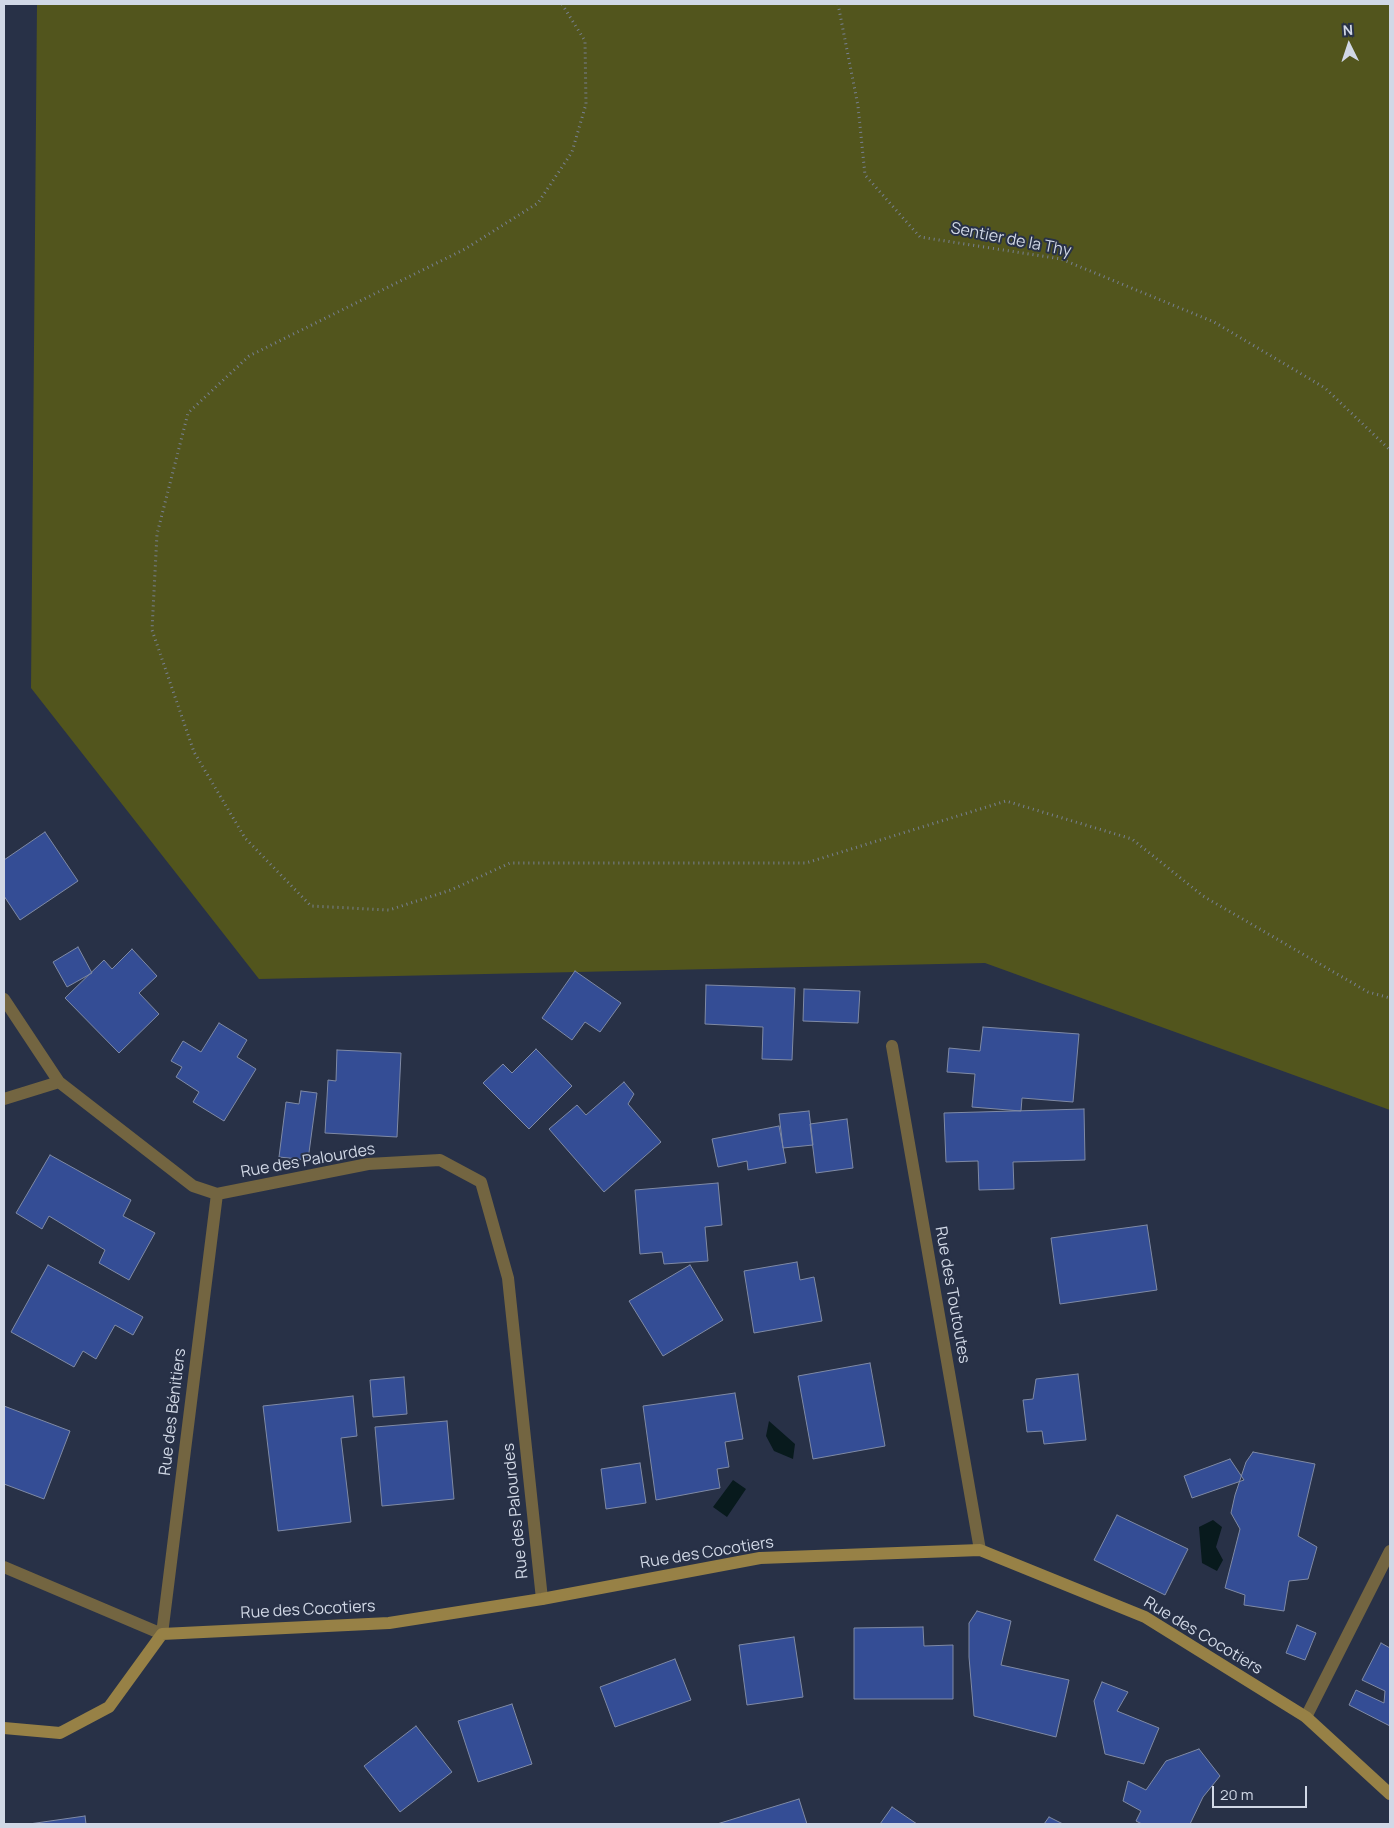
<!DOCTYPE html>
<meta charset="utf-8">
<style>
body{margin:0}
#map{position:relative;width:1394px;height:1828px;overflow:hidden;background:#283147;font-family:Manrope,sans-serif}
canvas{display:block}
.frame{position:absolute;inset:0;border:5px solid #d1d8e6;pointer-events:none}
.north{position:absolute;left:1324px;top:20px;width:50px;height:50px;-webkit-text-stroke:4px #283147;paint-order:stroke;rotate:356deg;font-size:14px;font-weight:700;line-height:20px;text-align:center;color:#d1d8e6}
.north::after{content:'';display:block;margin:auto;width:18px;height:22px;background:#d1d8e6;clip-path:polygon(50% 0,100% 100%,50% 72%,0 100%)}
.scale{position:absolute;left:1212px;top:1786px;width:95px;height:22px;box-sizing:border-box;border:2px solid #d1d8e6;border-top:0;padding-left:6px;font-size:15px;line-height:18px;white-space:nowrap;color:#d1d8e6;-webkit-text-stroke:4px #283147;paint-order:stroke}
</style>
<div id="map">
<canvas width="1394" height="1828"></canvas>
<div class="frame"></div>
<div class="north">N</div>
<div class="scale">20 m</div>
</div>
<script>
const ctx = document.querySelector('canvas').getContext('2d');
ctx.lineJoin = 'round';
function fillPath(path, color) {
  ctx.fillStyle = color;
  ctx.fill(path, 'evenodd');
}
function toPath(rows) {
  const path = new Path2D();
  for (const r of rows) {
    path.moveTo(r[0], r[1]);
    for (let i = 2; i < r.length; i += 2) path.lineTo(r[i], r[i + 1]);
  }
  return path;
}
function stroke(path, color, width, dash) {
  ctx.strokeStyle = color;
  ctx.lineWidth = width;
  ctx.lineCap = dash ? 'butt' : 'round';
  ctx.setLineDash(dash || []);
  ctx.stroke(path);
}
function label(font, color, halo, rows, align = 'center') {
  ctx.font = font + ' Manrope,sans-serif';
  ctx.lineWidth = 4;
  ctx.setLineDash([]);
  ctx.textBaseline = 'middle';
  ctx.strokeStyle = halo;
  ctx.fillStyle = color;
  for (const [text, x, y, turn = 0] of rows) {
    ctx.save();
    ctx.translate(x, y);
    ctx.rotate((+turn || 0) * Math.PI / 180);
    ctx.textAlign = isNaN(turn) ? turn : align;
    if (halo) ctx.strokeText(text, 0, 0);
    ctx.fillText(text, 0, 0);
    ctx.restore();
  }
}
fillPath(toPath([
 [37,4,1390,4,1390,1110,985,963,259,979,31,688]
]), '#52551d');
fillPath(toPath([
 [769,1421,795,1444,793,1459,774,1451,766,1436],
 [733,1480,746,1489,727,1517,713,1507],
 [1213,1520,1222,1527,1216,1547,1223,1560,1217,1571,1202,1563,1199,1527]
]), '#081a1d');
const building = toPath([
 [45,832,78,881,20,920,4,896,4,860,45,832],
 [78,947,92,973,67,987,53,962,78,947],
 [132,949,157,976,139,993,159,1014,119,1053,65,998,104,960,112,969,132,949],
 [575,971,621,1003,600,1032,585,1022,572,1040,542,1018,575,971],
 [706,985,795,988,792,1060,762,1059,763,1027,705,1024,706,985],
 [804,989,860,991,858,1023,803,1021,804,989],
 [219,1023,247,1040,237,1057,256,1069,224,1121,193,1102,199,1092,176,1077,182,1067,171,1061,183,1041,201,1052,219,1023],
 [983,1027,1079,1034,1073,1102,1022,1098,1021,1111,972,1107,975,1074,947,1072,949,1048,980,1051,983,1027],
 [536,1049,572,1086,529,1129,483,1083,503,1064,512,1073,536,1049],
 [337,1050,401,1053,397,1137,325,1133,328,1080,336,1081,337,1050],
 [624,1082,634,1094,628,1104,661,1142,604,1192,549,1129,577,1105,586,1115,624,1082],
 [301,1091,317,1093,308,1160,279,1157,286,1102,299,1104,301,1091],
 [1084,1109,1085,1160,1013,1162,1014,1189,979,1190,978,1161,946,1162,944,1113,1084,1109],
 [809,1111,813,1145,783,1148,779,1114,809,1111],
 [847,1119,853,1168,816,1173,810,1124,847,1119],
 [779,1126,786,1163,748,1170,747,1161,718,1167,712,1139,779,1126],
 [50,1155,131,1200,123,1216,155,1233,129,1280,99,1263,105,1250,49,1216,42,1229,16,1213,50,1155],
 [718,1183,722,1225,705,1227,708,1261,664,1264,662,1252,640,1254,635,1190,718,1183],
 [1147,1225,1157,1290,1060,1304,1051,1238,1147,1225],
 [797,1262,800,1280,814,1277,822,1321,754,1333,744,1271,797,1262],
 [48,1265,143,1317,133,1335,115,1325,96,1359,83,1351,74,1367,11,1332,48,1265],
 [690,1265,723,1320,663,1356,629,1301,690,1265],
 [870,1363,885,1446,813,1459,798,1376,870,1363],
 [1078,1374,1086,1440,1044,1444,1042,1431,1027,1432,1023,1400,1033,1399,1036,1379,1078,1374],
 [404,1377,407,1414,373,1417,370,1380,404,1377],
 [735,1393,743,1439,725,1442,729,1467,717,1469,720,1488,656,1500,643,1406,735,1393],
 [353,1396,357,1436,341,1438,351,1522,278,1531,263,1406,353,1396],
 [4,1406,70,1431,44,1499,4,1484,4,1406],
 [447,1421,454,1499,382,1506,375,1427,447,1421],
 [1253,1452,1315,1464,1298,1536,1317,1547,1308,1579,1289,1581,1284,1611,1244,1605,1245,1595,1225,1588,1240,1529,1231,1513,1235,1495,1246,1462,1253,1452],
 [1230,1459,1244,1480,1192,1498,1184,1476,1230,1459],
 [640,1463,646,1503,606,1509,601,1469,640,1463],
 [1117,1515,1188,1549,1165,1595,1094,1560,1117,1515],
 [977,1611,1011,1621,1001,1665,1069,1680,1056,1737,974,1716,969,1657,969,1623,977,1611],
 [1297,1625,1316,1633,1305,1660,1286,1653,1297,1625],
 [923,1627,924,1646,953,1645,953,1699,854,1699,854,1628,923,1627],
 [794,1637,803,1697,747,1705,739,1645,794,1637],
 [1381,1643,1390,1648,1390,1726,1349,1705,1356,1690,1384,1703,1385,1691,1362,1680,1381,1643],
 [675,1659,691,1700,615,1727,600,1687,675,1659],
 [1102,1682,1128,1692,1117,1711,1159,1728,1144,1764,1105,1754,1094,1701,1102,1682],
 [512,1704,532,1764,478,1782,458,1721,512,1704],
 [416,1726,452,1772,400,1812,364,1766,416,1726],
 [1199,1749,1220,1776,1203,1797,1190,1824,1142,1824,1136,1821,1141,1811,1123,1801,1128,1781,1146,1790,1166,1761,1199,1749],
 [799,1799,807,1824,717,1824,799,1799],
 [892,1807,917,1824,880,1824,892,1807],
 [85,1816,86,1824,29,1824,85,1816],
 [1049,1817,1063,1824,1044,1824,1049,1817]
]);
fillPath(building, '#344d95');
stroke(building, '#7f8aa5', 1);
stroke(toPath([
 [562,4,585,41,586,104,572,152,538,203,465,249,249,356,188,413,157,534,152,630,194,752,245,838,311,906,389,910,451,890,510,863,806,863,1006,801,1132,839,1203,896,1368,992,1390,998],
 [838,4,858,106,865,175,920,237,1061,259,1214,322,1325,388,1390,450]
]), '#788092', 3, [1, 4]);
stroke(toPath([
 [4,999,59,1082,193,1186,217,1194,368,1164,440,1160,481,1182,508,1278,542,1599],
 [892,1046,980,1550],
 [4,1099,59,1082],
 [4,1567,162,1634,217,1194],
 [1306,1717,1390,1551]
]), '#736541', 12);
stroke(toPath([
 [4,1728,60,1733,109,1707,162,1634,389,1623,542,1599,760,1558,980,1550,1145,1617,1306,1717,1390,1794]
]), '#978146', 12);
label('16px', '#d1d8e6', '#283147', [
 ["Sentier de la Thy",1011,240,11],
 ["Rue des Palourdes",308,1161,-10],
 ["Rue des Toutoutes",952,1295,80],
 ["Rue des Bénitiers",173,1412,-83],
 ["Rue des Palourdes",516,1511,-96],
 ["Rue des Cocotiers",707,1553,-9],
 ["Rue des Cocotiers",308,1610,-3],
 ["Rue des Cocotiers",1203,1636,31]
]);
</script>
